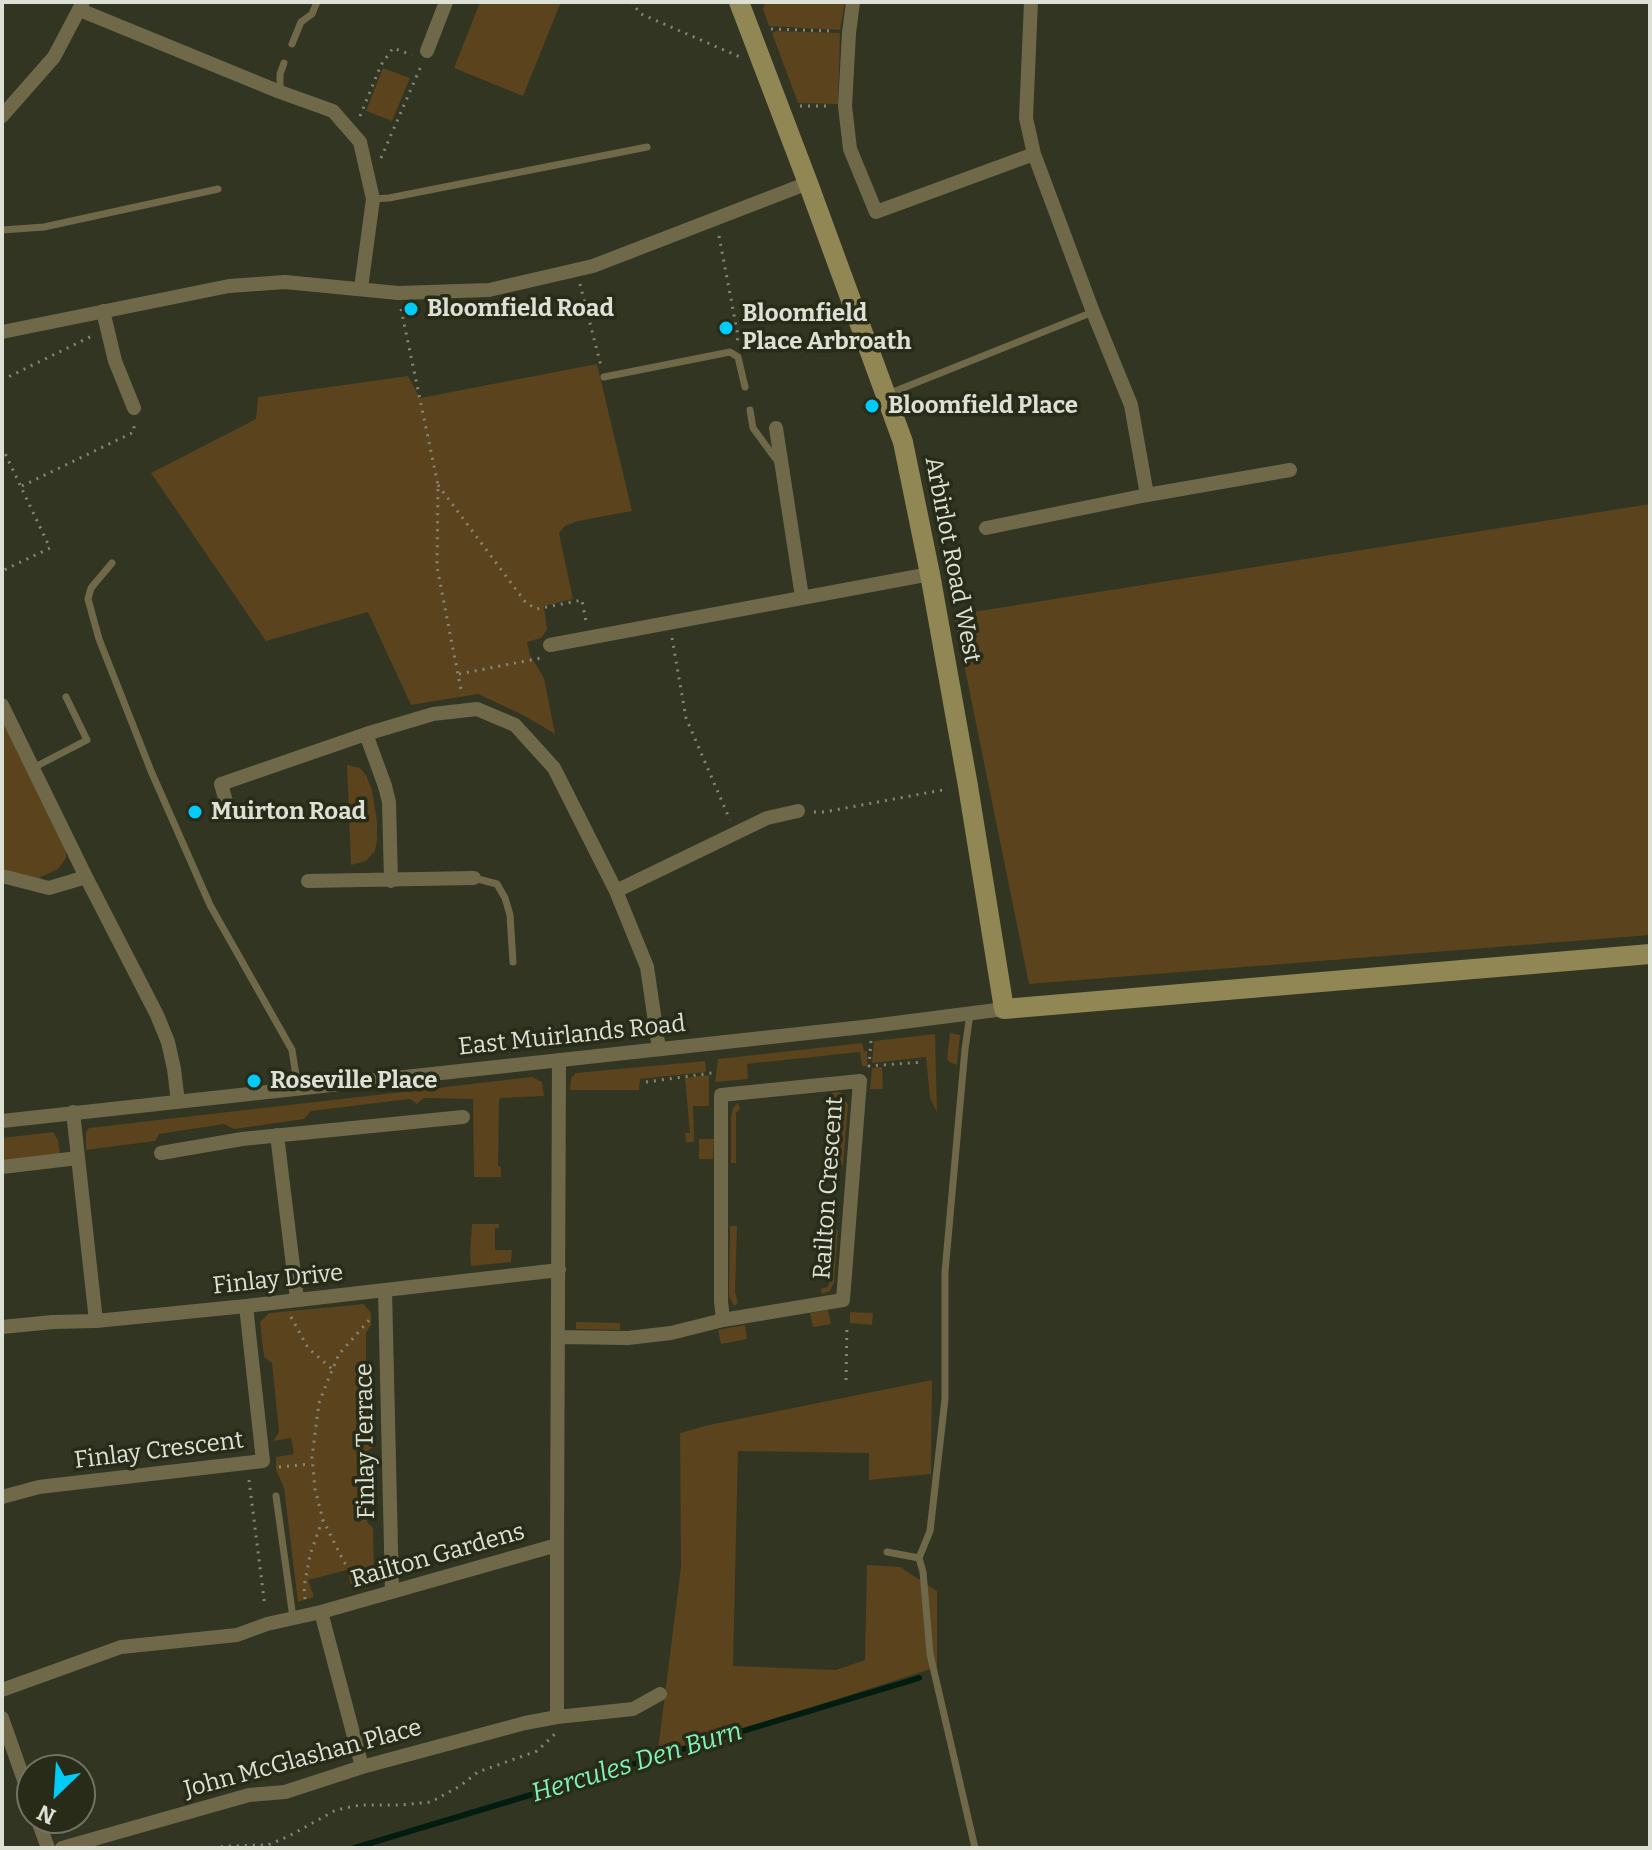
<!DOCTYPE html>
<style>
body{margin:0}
#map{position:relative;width:1652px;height:1850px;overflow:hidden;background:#313522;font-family:Bitter,serif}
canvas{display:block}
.frame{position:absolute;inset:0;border:4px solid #dde0d4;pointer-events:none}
.north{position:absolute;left:16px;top:1754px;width:80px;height:80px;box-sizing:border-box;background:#272b18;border:2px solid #707363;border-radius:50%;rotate:205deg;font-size:22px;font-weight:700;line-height:32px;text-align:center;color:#dde0d4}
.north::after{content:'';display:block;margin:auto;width:28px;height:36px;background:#00cbf9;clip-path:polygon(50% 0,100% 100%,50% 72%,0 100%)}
</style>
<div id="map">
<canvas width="1652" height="1850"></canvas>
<div class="frame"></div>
<div class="north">N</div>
</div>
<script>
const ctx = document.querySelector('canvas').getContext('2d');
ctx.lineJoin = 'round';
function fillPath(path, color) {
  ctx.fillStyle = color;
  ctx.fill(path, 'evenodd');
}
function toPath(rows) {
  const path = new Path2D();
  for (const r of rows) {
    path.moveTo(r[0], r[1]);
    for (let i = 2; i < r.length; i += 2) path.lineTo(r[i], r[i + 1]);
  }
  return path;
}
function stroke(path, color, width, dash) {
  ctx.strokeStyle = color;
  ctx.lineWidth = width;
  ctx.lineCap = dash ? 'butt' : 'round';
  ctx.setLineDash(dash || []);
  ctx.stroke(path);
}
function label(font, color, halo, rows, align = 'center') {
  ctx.font = font + ' Bitter,serif';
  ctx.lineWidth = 7;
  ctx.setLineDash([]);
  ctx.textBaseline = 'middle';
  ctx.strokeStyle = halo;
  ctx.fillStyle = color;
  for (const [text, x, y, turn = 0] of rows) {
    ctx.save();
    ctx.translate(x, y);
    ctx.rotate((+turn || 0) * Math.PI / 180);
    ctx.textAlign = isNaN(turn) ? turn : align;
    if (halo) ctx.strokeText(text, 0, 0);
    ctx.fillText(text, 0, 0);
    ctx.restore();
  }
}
fillPath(toPath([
 [480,2,561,2,523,96,454,68],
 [765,2,845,2,840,30,769,26,763,9],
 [776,31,840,33,838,104,798,103,772,33],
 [383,68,410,78,392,121,366,111],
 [597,364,632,511,578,521,565,526,559,533,573,599,544,606,547,630,541,638,527,642,530,655,544,678,555,734,525,716,478,694,411,705,368,612,266,641,151,473,256,419,258,397,408,376,420,398],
 [1650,504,1650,935,1029,984,954,615],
 [2,717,66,850,66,858,58,869,39,878,21,878,2,871],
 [347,765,360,768,366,775,372,790,377,821,377,840,375,851,366,861,351,865],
 [950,1033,960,1035,957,1065,949,1062,947,1058],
 [935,1034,937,1112,930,1098,926,1057,872,1063,874,1041],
 [862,1043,864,1051,867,1051,867,1066,862,1066,860,1052,747,1064,748,1079,715,1082,718,1059],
 [705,1061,706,1072,640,1079,639,1090,570,1090,571,1078,576,1073],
 [882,1067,883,1089,870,1089,872,1068],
 [709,1075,709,1106,693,1106,694,1142,686,1142,685,1133,690,1133,685,1078],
 [532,1077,542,1082,544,1096,500,1098,499,1101,498,1166,501,1167,501,1177,474,1177,473,1099,424,1098,417,1104,410,1099,311,1111,304,1119,234,1129,224,1124,159,1134,155,1141,86,1150,86,1132,89,1128],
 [836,1092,842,1093,848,1105,843,1165,837,1164,842,1105,839,1099,833,1098,831,1093],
 [738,1103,740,1109,736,1113,736,1163,731,1163,731,1117,733,1108],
 [53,1132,58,1140,60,1154,2,1161,2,1138],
 [699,1139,714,1139,713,1159,699,1159],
 [472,1224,499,1224,499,1228,495,1228,495,1250,512,1250,511,1262,471,1266,470,1253],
 [730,1226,737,1226,735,1292,738,1303,734,1306,729,1296],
 [832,1229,838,1230,834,1282,830,1291,822,1294,821,1289,827,1287,829,1285],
 [364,1304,371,1313,371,1325,366,1333,366,1402,371,1406,373,1447,367,1451,367,1522,373,1528,374,1575,370,1581,351,1585,347,1570,308,1580,314,1597,298,1602,284,1488,276,1470,276,1457,294,1454,291,1438,273,1441,279,1432,272,1363,264,1357,260,1322,269,1313],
 [828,1310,831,1324,813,1327,810,1313],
 [850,1312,873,1313,872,1325,850,1323],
 [576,1322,620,1323,620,1330,576,1329],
 [745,1325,747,1339,721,1344,718,1330],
 [932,1380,931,1474,869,1480,869,1453,738,1451,733,1666,836,1670,865,1660,867,1565,900,1567,937,1591,937,1667,660,1756,658,1750,681,1567,680,1433,709,1425]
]), '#5a431d');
stroke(toPath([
 [354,1848,919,1678]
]), '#021c0f', 6);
stroke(toPath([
 [631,2,641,14,740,57],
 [771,29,831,31],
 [800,106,828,106],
 [360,116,381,65,393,48,412,55],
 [381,158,421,66],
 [719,236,738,336,737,342],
 [580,284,601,366],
 [401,309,438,485,437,567,462,695],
 [2,380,92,336],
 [2,447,50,548,2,571],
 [438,485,526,603,537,609,582,600,586,622],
 [22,486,134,432,134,424],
 [672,638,686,718,730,820],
 [459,674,541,658],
 [814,812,824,812,948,789],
 [871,1041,869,1066,923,1062],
 [646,1082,712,1073],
 [291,1317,308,1348,333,1370],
 [846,1380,847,1324],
 [279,1467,311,1464],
 [249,1480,265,1607],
 [360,1583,344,1562,323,1520,315,1489,312,1457,319,1403,328,1380,339,1354,370,1319],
 [305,1599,304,1587,310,1555,322,1521],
 [213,1848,226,1846,268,1845,289,1836,336,1810,360,1805,400,1805,431,1802,460,1786,478,1772,537,1751,556,1733]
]), '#848778', 3, [2, 6]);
stroke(toPath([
 [292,44,301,22,312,14,317,2],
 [280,90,280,74,284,63],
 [373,199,389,198,647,147],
 [2,230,44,227,218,189],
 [604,377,730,352,738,357,745,387],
 [888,394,1093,312],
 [750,410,753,428,778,462],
 [112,563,91,588,88,599,99,639,151,771,210,905,292,1050,298,1088],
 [33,768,87,740,66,697],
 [474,878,497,884,505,898,510,915,513,962],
 [276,1496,293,1618],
 [887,1552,919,1558,930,1531,945,1399,945,1272,965,1049,970,1014],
 [919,1558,923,1572,930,1654,975,1848]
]), '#6f694a', 7);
stroke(toPath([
 [853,2,849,33,845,106,850,149,876,212,1034,154],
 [80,10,280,92,333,111,360,142,373,199,361,288],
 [427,51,446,2],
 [2,116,54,57,83,2],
 [103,311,115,361,134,408],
 [2,332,229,286,285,282,398,293,489,290,593,266,808,183],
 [776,428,802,597],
 [1147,495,1290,470],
 [986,528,1147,495,1131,405,1093,312,1034,154,1026,118,1031,2],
 [550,645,930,574],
 [2,705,86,877,157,1015,168,1042,174,1069,178,1102],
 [366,734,385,786,389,802,391,881],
 [227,805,221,784,366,734,433,714,477,709,515,725,554,768,616,891,647,967,659,1049],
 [2,876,49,888,86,877],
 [308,881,474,878],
 [616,891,767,818,798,811],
 [860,1081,843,1300,723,1320,721,1301,721,1095,860,1081],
 [73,1112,96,1321],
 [2,1121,872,1026,1004,1009],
 [277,1135,297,1299],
 [161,1153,242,1139,463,1117],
 [2,1167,78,1158],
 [385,1290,392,1591],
 [2,1327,53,1322,96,1321,246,1306,559,1270],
 [559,1337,628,1338,671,1333,723,1320],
 [2,1497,39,1487,263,1461,246,1306],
 [321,1612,362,1767],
 [2,1690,121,1647,237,1635,267,1624,321,1612,557,1545,559,1060],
 [557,1717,557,1545],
 [2,1718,32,1803],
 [37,1818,48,1848],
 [62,1848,249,1795,285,1792,362,1767,525,1723,557,1717,633,1709,660,1694]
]), '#6f694a', 14);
stroke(toPath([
 [739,2,808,183,903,442,930,574,968,786,1004,1009,1650,954]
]), '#918754', 20);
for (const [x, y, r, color] of [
 [411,309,8,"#00cbf9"],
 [726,328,8,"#00cbf9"],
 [872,406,8,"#00cbf9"],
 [195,812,8,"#00cbf9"],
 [254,1081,8,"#00cbf9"]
]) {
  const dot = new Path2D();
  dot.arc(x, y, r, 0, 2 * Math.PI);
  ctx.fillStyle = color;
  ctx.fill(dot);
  stroke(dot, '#272b18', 3);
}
label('bold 24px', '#dde0d4', '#272b18', [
 ["Bloomfield Road",427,309],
 ["Bloomfield",742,314],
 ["Place Arbroath",742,342],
 ["Bloomfield Place",888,406],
 ["Muirton Road",211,812],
 ["Roseville Place",270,1081]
], 'left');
label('24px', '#dde0d4', '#272b18', [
 ["Arbirlot Road West",952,560,79],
 ["East Muirlands Road",572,1036,-6],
 ["Railton Crescent",829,1188,-86],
 ["Finlay Drive",278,1280,-6],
 ["Finlay Terrace",366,1441,-91],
 ["Finlay Crescent",159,1451,-7],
 ["Railton Gardens",438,1556,-16],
 ["John McGlashan Place",303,1759,-15]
]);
label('italic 26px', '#7ff2b8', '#272b18', [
 ["Hercules Den Burn",637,1763,-17]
]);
</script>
